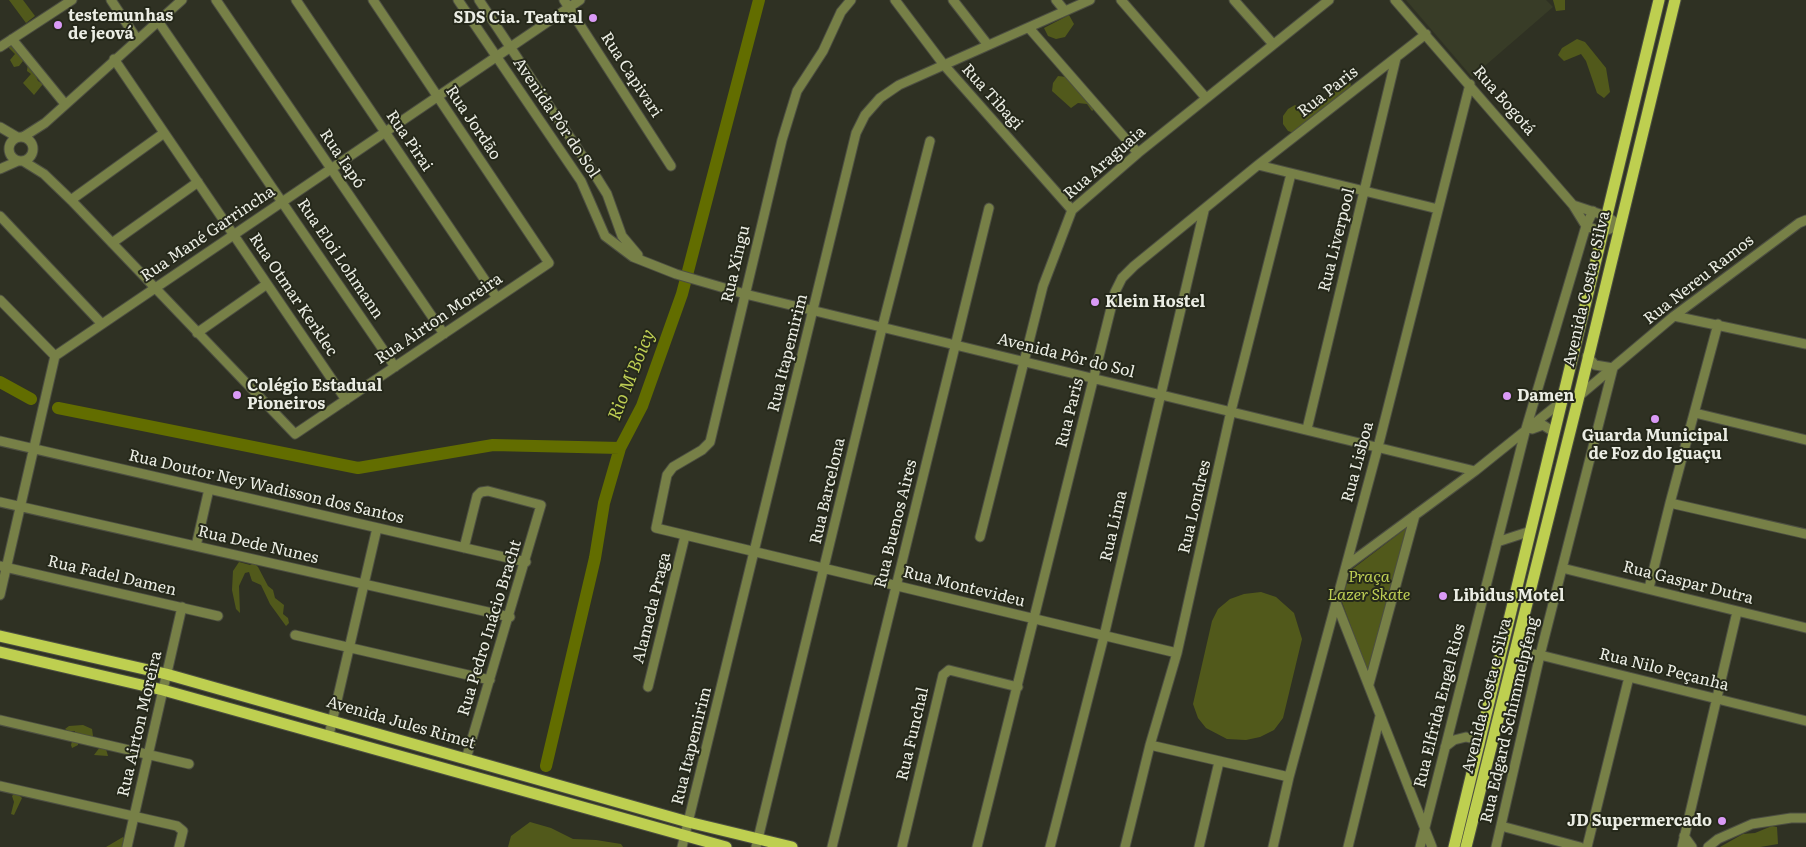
<!DOCTYPE html>
<meta charset="utf-8">
<style>
body{margin:0}
canvas{display:block;background:#2f3123}
</style>
<canvas width="1806" height="847"></canvas>
<script>
const ctx = document.querySelector('canvas').getContext('2d');
ctx.lineJoin = 'round';
function fillPath(path, color) {
  ctx.fillStyle = color;
  ctx.fill(path, 'evenodd');
}
function toPath(rows) {
  const path = new Path2D();
  for (const r of rows) {
    if (r.length === 3) {
      path.moveTo(r[0] + r[2], r[1]);
      path.arc(r[0], r[1], r[2], 0, 2 * Math.PI);
      continue;
    }
    path.moveTo(r[0], r[1]);
    for (let i = 2; i < r.length; i += 2) path.lineTo(r[i], r[i + 1]);
  }
  return path;
}
function stroke(path, color, width, dash) {
  ctx.strokeStyle = color;
  ctx.lineWidth = width;
  ctx.lineCap = dash ? 'butt' : 'round';
  ctx.setLineDash(dash || []);
  ctx.stroke(path);
}
function label(font, color, halo, rows, align = 'center') {
  ctx.font = font + ' Literata,serif';
  ctx.lineWidth = 4;
  ctx.setLineDash([]);
  ctx.textBaseline = 'middle';
  ctx.strokeStyle = halo;
  ctx.fillStyle = color;
  for (const [text, x, y, turn = 0] of rows) {
    ctx.save();
    ctx.translate(x, y);
    ctx.rotate((+turn || 0) * Math.PI / 180);
    ctx.textAlign = isNaN(turn) ? turn : align;
    if (halo) ctx.strokeText(text, 0, 0);
    ctx.fillText(text, 0, 0);
    ctx.restore();
  }
}
fillPath(toPath([
 [1406,0,1546,0,1553,7,1472,77]
]), '#383c27');
fillPath(toPath([
 [9,0,23,0,35,16,26,23],
 [1553,0,1565,0,1565,10,1556,11],
 [1069,15,1074,24,1065,37,1056,39,1048,36,1044,28],
 [1577,39,1585,42,1606,68,1610,92,1604,98,1597,93,1586,61,1581,54,1564,61,1558,55,1562,48],
 [13,42,22,57,23,61,19,66,14,67,10,60,15,54,8,47],
 [28,62,37,70,34,72,38,81,43,84,34,95,23,83,31,74,27,71],
 [1058,76,1066,77,1098,106,1092,111,1087,104,1078,103,1071,108,1052,91,1053,83],
 [1350,78,1351,88,1297,134,1288,131,1283,124,1283,116,1288,109,1295,105,1302,110,1310,111],
 [1409,526,1368,673,1342,602,1350,571],
 [239,562,250,565,254,563,258,567,268,586,273,590,275,598,284,605,283,614,288,618,289,623,286,626,270,604,261,585,252,581,249,572,245,573,239,586,240,613,236,609,232,590,233,571],
 [1261,592,1276,597,1294,613,1302,639,1283,718,1274,730,1260,737,1246,740,1227,739,1206,728,1198,718,1193,704,1212,621,1218,609,1230,599,1244,594],
 [83,725,92,729,93,736,78,742,78,745,72,748,71,745,75,731,68,731,65,729,69,726],
 [100,747,106,749,108,756,94,755],
 [16,792,22,798,14,815,11,814,14,802,12,796],
 [530,822,551,828,573,839,596,840,621,844,623,847,508,847,511,836],
 [1772,826,1777,827,1778,844,1760,847,1720,847,1743,834,1755,833],
 [123,837,126,841,122,847,106,847]
]), '#51591b');
stroke(toPath([
 [0,382,31,399],
 [58,408,358,468,493,445,620,448],
 [546,766,595,558,604,503,620,448,642,406,682,294,759,0]
]), '#626d00', 12);
const minor = toPath([
 [111,0,137,39],
 [216,0,444,334],
 [296,0,497,298],
 [458,0,581,181,605,236,633,257,676,274,745,294,1475,471],
 [479,0,597,178,607,194,622,236,638,255],
 [564,0,671,166],
 [851,0,841,12,823,51,797,91,782,140,710,442,702,450,673,467,667,475,656,528,1177,653],
 [895,0,944,65,1072,210],
 [953,0,988,45],
 [1056,0,1065,11],
 [1121,0,1206,98],
 [1234,0,1273,44],
 [1395,0,1573,205,1586,226,1603,232,1619,225],
 [158,21,395,367],
 [1029,28,1138,153],
 [12,39,65,104],
 [0,47,72,0],
 [114,59,346,400],
 [0,127,17,137],
 [21,149,12],
 [23,137,45,123,182,0],
 [23,161,44,174,71,200,295,434,549,263,373,0],
 [1258,165,1438,209],
 [0,169,18,161],
 [71,200,164,133],
 [1573,205,1606,216,1619,225],
 [0,216,102,324],
 [112,243,198,182],
 [0,300,55,356],
 [1674,316,1806,344],
 [197,333,267,284],
 [1587,356,1595,365,1613,368],
 [1579,396,1674,316,1799,223,1806,220],
 [1695,413,1806,440],
 [1307,429,1396,58],
 [1532,429,1543,425,1554,432],
 [0,441,526,562],
 [0,502,510,617],
 [1670,503,1806,534],
 [980,537,1043,286,1072,210,1138,153,1329,0],
 [1497,542,1531,531],
 [196,546,209,489],
 [464,548,477,496,481,492,488,491,541,505,466,759],
 [0,566,218,616],
 [1346,566,1475,471,1561,402],
 [1562,568,1806,628],
 [1649,588,1670,503,1718,324],
 [0,595,55,356,580,0],
 [1337,605,1432,847],
 [295,635,490,680],
 [1514,652,1540,655,1806,721],
 [1369,684,1415,515],
 [648,687,685,536],
 [0,720,189,764],
 [329,735,377,528],
 [1150,745,1289,777],
 [1445,747,1454,740,1466,737,1474,739,1480,745],
 [0,786,177,826,183,831,179,847],
 [1501,826,1580,847],
 [1684,836,1692,847],
 [127,847,182,607],
 [682,847,856,133,865,115,880,98,899,85,1090,0],
 [756,847,882,328,930,141],
 [832,847,989,208],
 [902,847,943,675,949,670,1018,687],
 [977,847,1115,292,1122,278,1134,266,1258,165,1426,34],
 [1050,847,1104,636,1204,211],
 [1125,847,1150,745,1177,653,1231,411,1291,174],
 [1199,847,1219,762],
 [1273,847,1289,777,1378,447,1470,84],
 [1348,847,1380,716],
 [1420,847,1525,432,1586,226,1593,211],
 [1496,847,1540,655,1613,368],
 [1587,847,1629,677],
 [1682,847,1737,612],
 [1708,847,1718,839,1752,824,1791,818,1806,818]
]);
const major = toPath([
 [0,636,166,674,688,822,792,847],
 [0,652,163,690,726,847],
 [1454,847,1659,0],
 [1466,847,1579,396,1675,0]
]);
stroke(minor, '#4d4f42', 11);
stroke(major, '#4d4f42', 13);
stroke(minor, '#778047', 9);
stroke(major, '#becf50', 11);
for (const [x, y, r, color] of [
 [593,18,5,"#da9af6"],
 [58,25,5,"#da9af6"],
 [1095,302,5,"#da9af6"],
 [237,395,5,"#da9af6"],
 [1507,396,5,"#da9af6"],
 [1655,419,5,"#da9af6"],
 [1443,596,5,"#da9af6"],
 [1722,821,5,"#da9af6"]
]) {
  const dot = new Path2D();
  dot.arc(x, y, r, 0, 2 * Math.PI);
  ctx.fillStyle = color;
  ctx.fill(dot);
  stroke(dot, '#25281a', 2);
}
label('bold 16px', '#ebede4', '#25281a', [
 ["testemunhas",68,16],
 ["de jeová",68,34],
 ["SDS Cia. Teatral",583,18,"right"],
 ["Klein Hostel",1105,302],
 ["Colégio Estadual",247,386],
 ["Pioneiros",247,404],
 ["Damen",1517,396],
 ["Guarda Municipal",1655,436,"center"],
 ["de Foz do Iguaçu",1655,454,"center"],
 ["Libidus Motel",1453,596],
 ["JD Supermercado",1712,821,"right"]
], 'left');
label('16px', '#ebede4', '#25281a', [
 ["Rua Capivari",631,75,57],
 ["Rua Paris",1328,92,-38],
 ["Rua Tibagi",992,97,48],
 ["Rua Bogotá",1504,101,49],
 ["Avenida Pôr do Sol",556,118,56],
 ["Rua Jordão",473,123,56],
 ["Rua Pirai",409,141,56],
 ["Rua Iapó",342,159,56],
 ["Rua Araguaia",1105,163,-41],
 ["Rua Mané Garrincha",208,234,-34],
 ["Rua Liverpool",1337,240,-76],
 ["Rua Eloi Lohmann",340,259,56],
 ["Rua Xingu",736,264,-77],
 ["Rua Nereu Ramos",1699,280,-38],
 ["Avenida Costa e Silva",1587,289,-77],
 ["Rua Otmar Kerklec",293,295,56],
 ["Rua Airton Moreira",439,319,-34],
 ["Rua Itapemirim",788,353,-76],
 ["Avenida Pôr do Sol",1066,356,14],
 ["Rua Paris",1070,413,-76],
 ["Rua Lisboa",1358,462,-75],
 ["Rua Doutor Ney Wadisson dos Santos",266,487,13],
 ["Rua Barcelona",828,491,-77],
 ["Rua Londres",1195,507,-77],
 ["Rua Buenos Aires",896,524,-76],
 ["Rua Lima",1114,526,-77],
 ["Rua Dede Nunes",258,545,13],
 ["Rua Fadel Damen",112,576,13],
 ["Rua Gaspar Dutra",1688,583,14],
 ["Rua Montevideu",964,587,14],
 ["Alameda Praga",652,608,-76],
 ["Rua Pedro Inácio Bracht",490,628,-73],
 ["Rua Nilo Peçanha",1664,670,14],
 ["Avenida Costa e Silva",1487,696,-76],
 ["Rua Elfrida Engel Rios",1440,706,-76],
 ["Rua Edgard Schimmelpfeng",1510,720,-77],
 ["Avenida Jules Rimet",401,723,16],
 ["Rua Airton Moreira",140,724,-77],
 ["Rua Funchal",913,734,-77],
 ["Rua Itapemirim",692,746,-76]
]);
label('italic 16px', '#bdce54', '#25281a', [
 ["Praça",1369,577],
 ["Lazer Skate",1369,595]
]);
label('italic 18px', '#bdcd53', '#25281a', [
 ["Rio M'Boicy",632,375,-68]
]);
</script>
